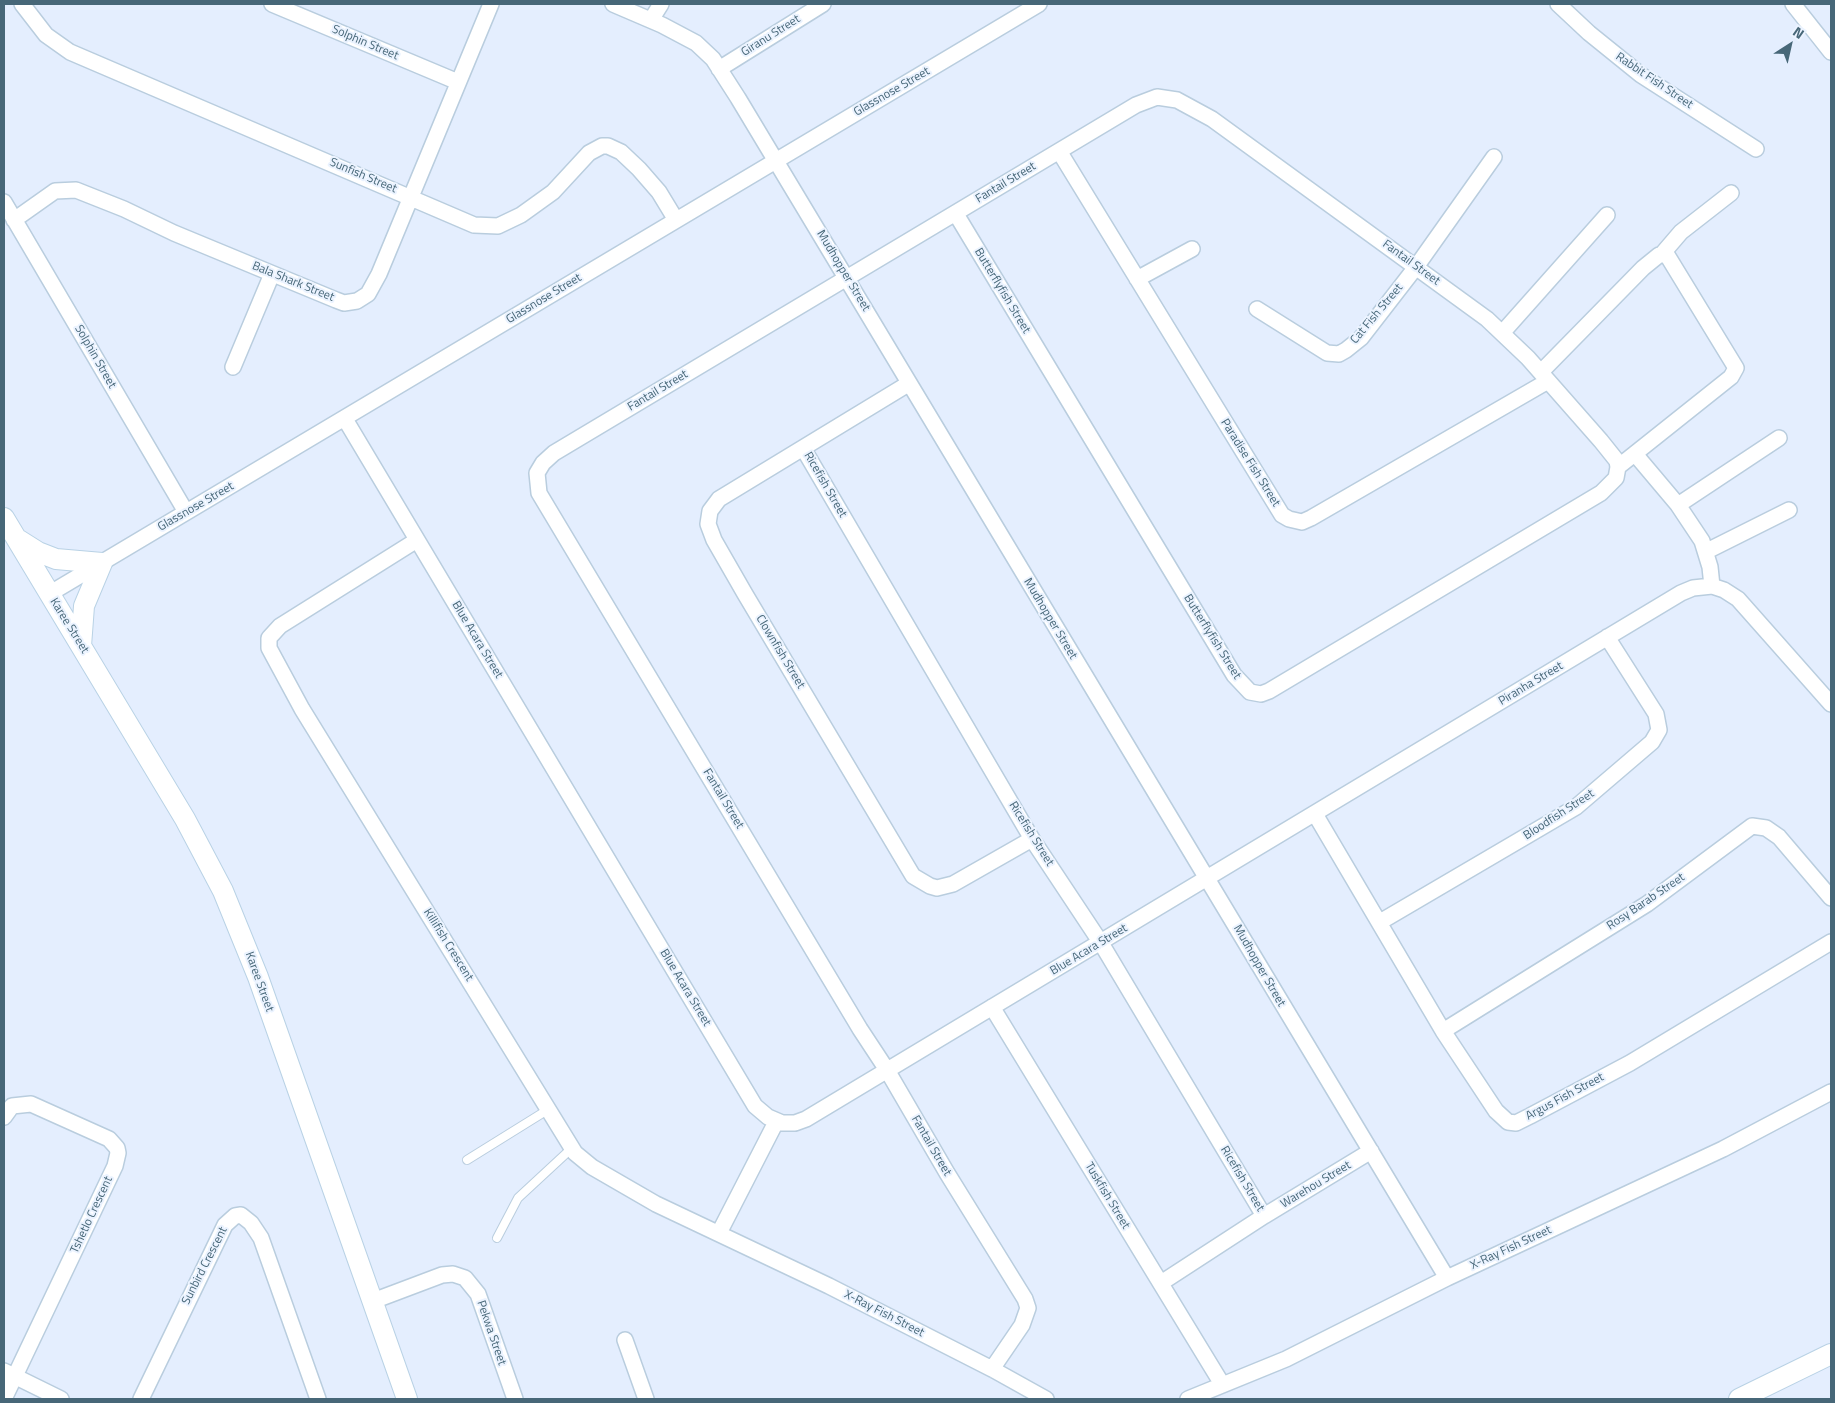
<!DOCTYPE html>
<style>
body{margin:0}
#map{position:relative;width:1835px;height:1403px;overflow:hidden;background:#e4eefe;font-family:"Titillium Web",sans-serif}
canvas{display:block}
.frame{position:absolute;inset:0;border:5px solid #476778;pointer-events:none}
.north{position:absolute;left:1765px;top:20px;width:50px;height:50px;-webkit-text-stroke:4px #ebf3ff;paint-order:stroke;rotate:35deg;font-size:14px;font-weight:700;line-height:20px;text-align:center;color:#476778}
.north::after{content:'';display:block;margin:auto;width:18px;height:22px;background:#476778;clip-path:polygon(50% 0,100% 100%,50% 72%,0 100%)}
</style>
<div id="map">
<canvas width="1835" height="1403"></canvas>
<div class="frame"></div>
<div class="north">N</div>
</div>
<script>
const ctx = document.querySelector('canvas').getContext('2d');
ctx.lineJoin = 'round';
function toPath(rows) {
  const path = new Path2D();
  for (const r of rows) {
    path.moveTo(r[0], r[1]);
    for (let i = 2; i < r.length; i += 2) path.lineTo(r[i], r[i + 1]);
  }
  return path;
}
function stroke(path, color, width, dash) {
  ctx.strokeStyle = color;
  ctx.lineWidth = width;
  ctx.lineCap = dash ? 'butt' : 'round';
  ctx.setLineDash(dash || []);
  ctx.stroke(path);
}
function label(font, color, halo, rows, align = 'center') {
  ctx.font = font + ' "Titillium Web",sans-serif';
  ctx.lineWidth = 4;
  ctx.setLineDash([]);
  ctx.textBaseline = 'middle';
  ctx.strokeStyle = halo;
  ctx.fillStyle = color;
  for (const [text, x, y, turn = 0] of rows) {
    ctx.save();
    ctx.translate(x, y);
    ctx.rotate((+turn || 0) * Math.PI / 180);
    ctx.textAlign = isNaN(turn) ? turn : align;
    if (halo) ctx.strokeText(text, 0, 0);
    ctx.fillText(text, 0, 0);
    ctx.restore();
  }
}
const lane = toPath([
 [467,1160,549,1109],
 [497,1238,518,1198,572,1148]
]);
const street = toPath([
 [22,4,46,35,70,52,474,225,498,226,521,215,553,192,589,153,602,146,608,146,621,152,639,169,659,192,676,220],
 [272,4,458,82],
 [613,4,662,25,696,43,713,59,738,98,1447,1278],
 [1558,4,1589,33,1641,75,1756,149],
 [1793,4,1831,52],
 [651,20,661,4],
 [719,69,823,4],
 [1059,151,1282,515,1289,519,1302,522,1311,518,1548,381],
 [4,202,186,512],
 [956,214,1234,675,1250,692,1261,694,1269,691,1601,493,1616,478,1618,467,1617,461,1601,441,1528,358,1487,319,1212,119,1177,100,1157,97,1136,105,554,453,543,463,537,473,539,493,860,1029,887,1070,947,1173,1025,1299,1028,1308,1022,1325,992,1369],
 [14,220,55,191,76,190,124,209,174,233,336,300,344,303,357,301,368,294,379,274,491,4],
 [1663,253,1681,232,1731,193],
 [1137,279,1192,249],
 [1257,309,1327,353,1339,354,1346,350,1361,338,1416,267,1494,157],
 [1503,332,1607,215],
 [233,367,272,274],
 [1541,372,1643,268,1659,255,1667,255,1736,368,1731,377,1618,467],
 [908,384,719,499,710,511,708,524,714,540,745,594,913,876,930,886,937,888,953,884,1032,839],
 [345,419,755,1106,768,1117,782,1123,795,1123,806,1119,1681,593,1693,588,1712,586,1724,590,1738,599,1831,704],
 [803,448,1032,839,1101,943,1264,1216],
 [1635,454,1678,505,1702,541,1710,567,1712,586],
 [1678,505,1779,438],
 [417,540,280,626,269,638,269,648,302,709,575,1153,592,1167,656,1204,829,1286,992,1369,1046,1399],
 [1707,551,1789,510],
 [49,594,1039,4],
 [1315,814,1443,1031,1496,1111,1508,1122,1516,1123,1530,1116,1630,1063,1831,942],
 [1380,922,1576,807,1652,742,1659,730,1656,714,1607,637],
 [992,1007,1222,1384],
 [1443,1031,1647,904,1752,826,1766,828,1779,837,1831,898],
 [4,1117,12,1106,31,1104,109,1139,117,1148,118,1153,115,1166,4,1399],
 [719,1233,776,1122],
 [1161,1283,1264,1216,1371,1151],
 [373,1301,442,1275,453,1274,465,1278,478,1294,515,1399],
 [625,1340,646,1399],
 [4,1371,61,1399],
 [141,1399,225,1225,235,1216,241,1215,251,1223,261,1238,318,1399],
 [1188,1399,1286,1359,1447,1278,1723,1149,1831,1092]
]);
const secondary = toPath([
 [4,518,185,819,223,891,258,977,407,1399],
 [19,540,38,552,56,559,102,563,84,606,81,646],
 [1739,1399,1831,1354]
]);
stroke(lane, '#b9cdde', 10);
stroke(street, '#b9cdde', 18);
stroke(secondary, '#b9d2e5', 22);
stroke(lane, '#fff', 8);
stroke(street, '#fff', 15);
stroke(secondary, '#fff', 20);
label('12px', '#476778', '#ebf3ff', [
 ["Giranu Street",771,36,-32],
 ["Solphin Street",365,43,23],
 ["Rabbit Fish Street",1654,81,34],
 ["Glassnose Street",892,92,-30],
 ["Sunfish Street",363,176,23],
 ["Fantail Street",1006,183,-31],
 ["Fantail Street",1411,263,36],
 ["Mudhopper Street",843,271,59],
 ["Bala Shark Street",293,282,22],
 ["Butterflyfish Street",1002,291,59],
 ["Glassnose Street",544,299,-31],
 ["Cat Fish Street",1377,314,-50],
 ["Solphin Street",95,357,60],
 ["Fantail Street",658,391,-31],
 ["Paradise Fish Street",1250,463,58],
 ["Ricefish Street",825,485,60],
 ["Glassnose Street",196,507,-30],
 ["Mudhopper Street",1050,619,59],
 ["Karee Street",69,626,58],
 ["Butterflyfish Street",1212,637,58],
 ["Blue Acara Street",477,640,59],
 ["Clownfish Street",780,652,59],
 ["Piranha Street",1531,684,-31],
 ["Fantail Street",723,799,59],
 ["Bloodfish Street",1559,815,-33],
 ["Ricefish Street",1031,834,58],
 ["Rosy Barab Street",1646,902,-34],
 ["Killifish Crescent",448,945,58],
 ["Blue Acara Street",1089,950,-31],
 ["Mudhopper Street",1259,966,60],
 ["Karee Street",259,982,70],
 ["Blue Acara Street",685,988,59],
 ["Argus Fish Street",1565,1097,-28],
 ["Fantail Street",931,1146,60],
 ["Ricefish Street",1242,1179,59],
 ["Warehou Street",1316,1185,-31],
 ["Tuskfish Street",1107,1196,59],
 ["Tshetlo Crescent",92,1215,-65],
 ["X-Ray Fish Street",1511,1248,-25],
 ["Sunbird Crescent",205,1266,-63],
 ["X-Ray Fish Street",884,1314,27],
 ["Pekwa Street",491,1333,71]
]);
</script>
